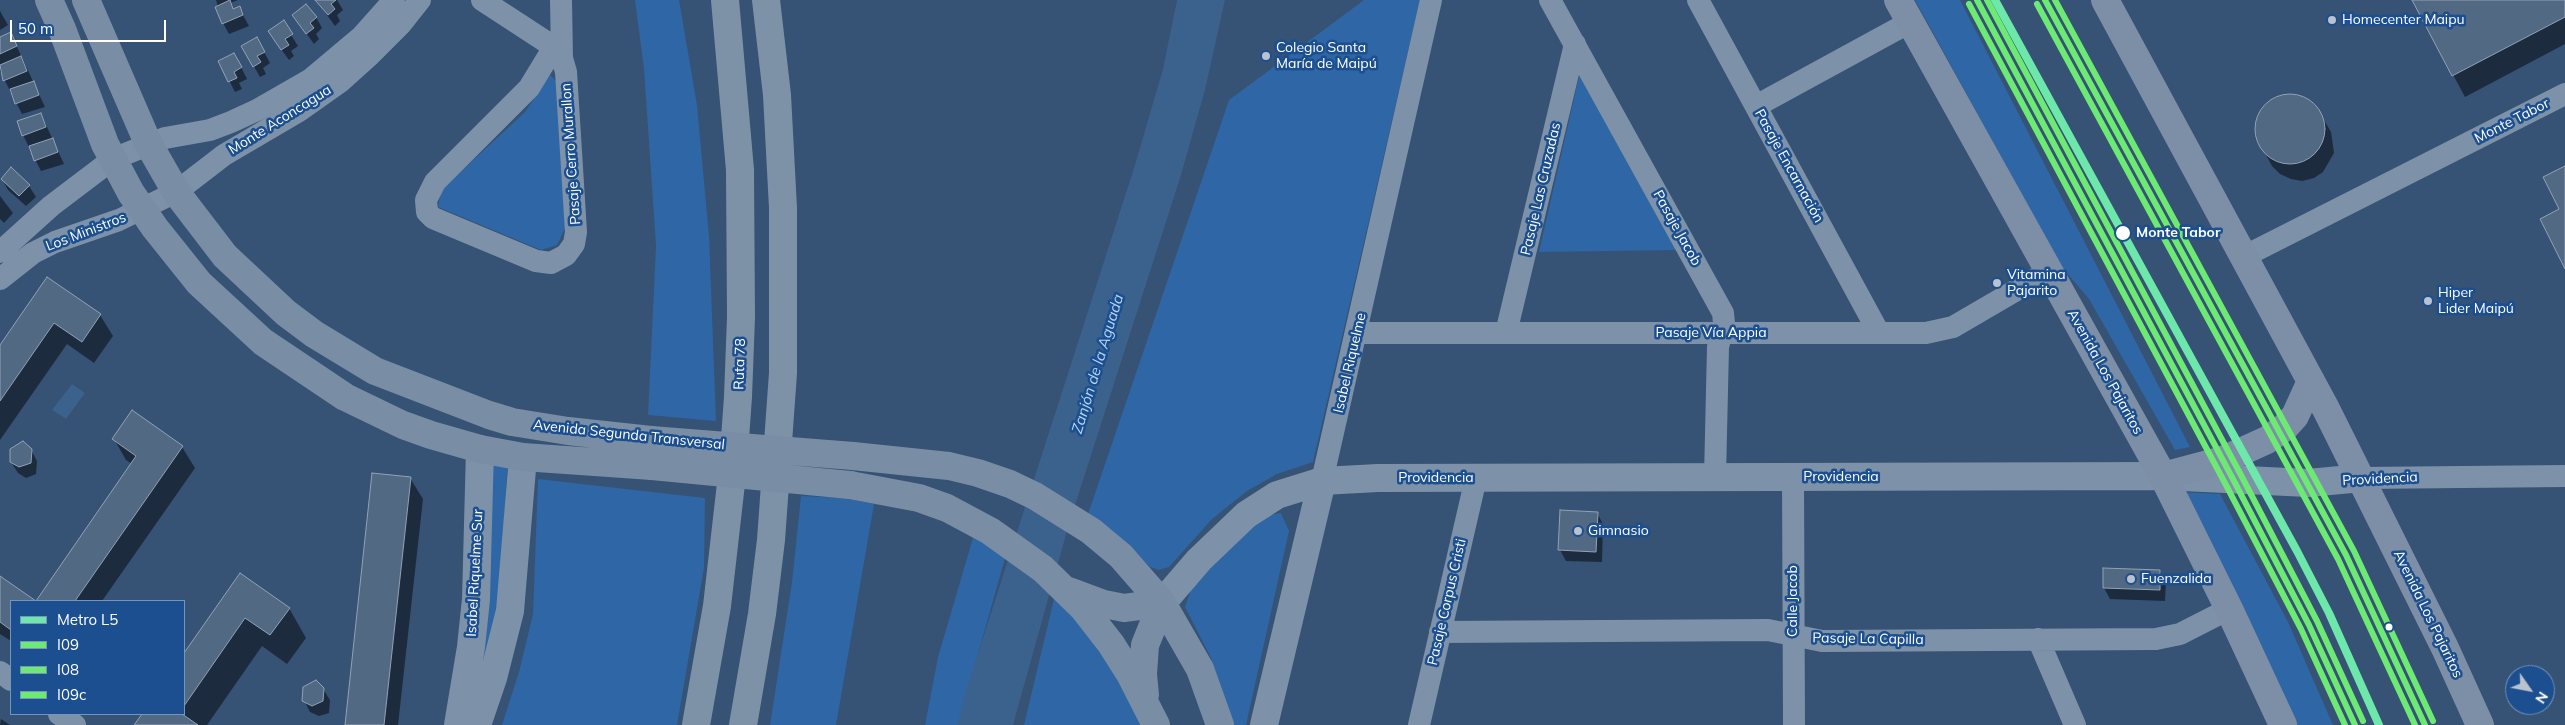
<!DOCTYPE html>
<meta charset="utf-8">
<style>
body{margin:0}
#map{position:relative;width:2565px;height:725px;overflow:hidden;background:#365274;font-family:Mulish,sans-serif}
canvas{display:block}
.legend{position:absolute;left:10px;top:600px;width:175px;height:115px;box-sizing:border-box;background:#1b4f8f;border:1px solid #7695bc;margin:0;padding:6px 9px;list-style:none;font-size:15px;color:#fff}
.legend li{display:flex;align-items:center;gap:10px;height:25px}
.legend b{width:25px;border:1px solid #7695bc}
.north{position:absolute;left:2505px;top:665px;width:50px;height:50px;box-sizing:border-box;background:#1b4f8f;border:1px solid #7695bc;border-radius:50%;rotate:123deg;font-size:14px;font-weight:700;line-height:20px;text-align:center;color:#fff}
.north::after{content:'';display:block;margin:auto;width:18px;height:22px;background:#b9c2ce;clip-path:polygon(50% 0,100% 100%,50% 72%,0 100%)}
.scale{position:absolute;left:10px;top:20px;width:156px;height:22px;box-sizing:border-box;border:2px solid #fff;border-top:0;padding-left:6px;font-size:15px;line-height:18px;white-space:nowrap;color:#fff;-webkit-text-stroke:4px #1b4f8f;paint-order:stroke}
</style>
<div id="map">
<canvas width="2565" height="725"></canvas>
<ul class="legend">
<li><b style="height:6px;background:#6de8aa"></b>Metro L5</li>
<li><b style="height:6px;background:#6dea73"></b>I09</li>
<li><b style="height:6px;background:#6dea73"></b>I08</li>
<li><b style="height:6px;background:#6dea73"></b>I09c</li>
</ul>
<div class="north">N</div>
<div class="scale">50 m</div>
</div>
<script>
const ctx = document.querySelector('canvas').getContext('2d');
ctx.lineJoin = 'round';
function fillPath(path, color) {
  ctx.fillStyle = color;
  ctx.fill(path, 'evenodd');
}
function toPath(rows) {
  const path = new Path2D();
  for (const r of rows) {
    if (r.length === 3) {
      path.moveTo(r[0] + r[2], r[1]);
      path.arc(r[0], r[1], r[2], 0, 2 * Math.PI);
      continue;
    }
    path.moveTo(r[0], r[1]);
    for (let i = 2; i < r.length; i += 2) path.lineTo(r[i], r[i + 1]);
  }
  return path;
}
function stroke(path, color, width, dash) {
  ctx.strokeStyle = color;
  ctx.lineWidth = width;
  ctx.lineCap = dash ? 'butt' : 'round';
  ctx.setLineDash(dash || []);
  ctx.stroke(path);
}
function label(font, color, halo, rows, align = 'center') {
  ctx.font = font + ' Mulish,sans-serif';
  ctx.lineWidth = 5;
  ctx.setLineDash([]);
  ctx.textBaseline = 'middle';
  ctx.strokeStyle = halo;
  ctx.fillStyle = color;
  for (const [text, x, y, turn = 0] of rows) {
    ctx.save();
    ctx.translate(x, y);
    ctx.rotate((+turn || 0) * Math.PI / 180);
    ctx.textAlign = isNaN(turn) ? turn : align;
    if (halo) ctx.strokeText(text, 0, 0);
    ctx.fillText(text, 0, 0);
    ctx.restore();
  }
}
fillPath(toPath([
 [635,0,679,0,697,105,709,236,716,421,648,415,656,246,644,69],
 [1364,0,1420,0,1313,462,1277,474,1247,491,1212,519,1169,567,1159,570,1150,567,1126,543,1088,514,1229,100],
 [1915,0,1960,0,2190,447,2175,450,2089,299,2061,266],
 [1581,68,1680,250,1539,252],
 [550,75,559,84,566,226,557,245,541,250,438,207,441,190,525,112],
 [487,460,508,461,498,616,486,660,472,651],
 [538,479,705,498,704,568,677,725,502,725,519,672,533,614],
 [2179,492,2220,494,2288,622,2333,725,2296,725],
 [801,496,844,498,874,504,836,725,770,725,792,582],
 [1281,513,1289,531,1246,725,1231,725,1211,658,1185,607,1191,589,1229,543,1258,517],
 [975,531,1009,544,958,725,925,725,938,657],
 [1054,599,1077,621,1099,649,1126,688,1141,725,1024,725]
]), '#2f66a5');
fillPath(toPath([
 [1177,0,1225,0,1205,90,1181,175,1069,524,1013,725,958,725,964,697,1134,168,1163,69],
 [72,384,85,393,66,419,52,410]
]), '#3b618d');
fillPath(toPath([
 [216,0,238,0,230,3,234,10,239,8,249,26,229,34,223,23],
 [316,0,337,0,343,10,337,15,340,21,335,26],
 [2413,0,2565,0,2565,44,2465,97],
 [0,11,8,25,0,30],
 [294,16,316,17,322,28,316,34,319,39,314,44],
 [283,22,298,46,291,51,294,56,289,60,276,42],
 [11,34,45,107,22,114,0,71,0,39],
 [257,39,270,63,263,68,266,74,260,77,243,47],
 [220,62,240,65,247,79,239,83,242,89,235,92],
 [2286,95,2296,95,2315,105,2331,132,2334,153,2323,172,2314,178,2302,181,2291,179,2280,174,2272,166,2257,138,2256,126,2259,115,2266,105,2275,98],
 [41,114,64,164,41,171,23,135],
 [2,179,29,186,36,197,26,206,8,190],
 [0,196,13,213,4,223,0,219],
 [48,279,100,315,113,336,94,363,67,344,0,440,0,347],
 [114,439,182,447,195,468,102,601,37,601,132,464,126,460],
 [31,450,37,461,36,474,26,478,18,473,11,462],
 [410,478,423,499,398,725,346,725],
 [1561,512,1597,513,1603,524,1602,562,1566,561,1560,550],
 [2160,571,2166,582,2165,601,2110,599,2104,588],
 [240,575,289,608,306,638,287,664,262,646,207,725,135,725,143,714,184,714,184,655],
 [0,577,34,601,11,601,11,641,0,634],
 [323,689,330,700,329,713,319,716,310,712,304,700],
 [1,719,10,725,0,725]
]), '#0007');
const building = toPath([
 [230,0,233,9,240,6,243,15,222,24,215,7,230,0],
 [315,0,336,0,331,4,335,9,328,15,315,0],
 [2412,0,2565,0,2565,17,2452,76,2412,0],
 [306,4,317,17,310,23,314,28,306,34,292,15,306,4],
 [284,20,293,34,285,39,289,45,281,50,268,31,284,20],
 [11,32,17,46,0,54,0,37,11,32],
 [257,37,265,52,257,56,261,62,253,67,241,46,257,37],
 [234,53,242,67,234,72,237,78,228,82,218,61,234,53],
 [21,56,27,71,3,81,0,65,21,56],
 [34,81,39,95,15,104,10,89,34,81],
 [2290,129,35],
 [41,113,46,127,22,136,17,121,41,113],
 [53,138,58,152,34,161,29,146,53,138],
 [2565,166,2565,269,2540,219,2559,209,2543,177,2565,166],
 [11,167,30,185,19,196,1,179,11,167],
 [47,277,101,314,82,342,54,323,0,401,0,345,47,277],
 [132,410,183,446,75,601,11,601,11,630,0,622,0,576,36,601,136,456,112,439,132,410],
 [23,441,32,449,31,463,19,467,10,462,10,449,23,441],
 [372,473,411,477,384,725,345,725,372,473],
 [1560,510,1598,512,1596,552,1558,550,1560,510],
 [2103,568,2160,570,2160,590,2103,588,2103,568],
 [240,573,290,608,270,635,245,618,184,706,184,653,240,573],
 [316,680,324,688,323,701,312,706,302,701,303,687,316,680],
 [142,714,182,714,198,725,134,725,142,714]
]);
fillPath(building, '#526984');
stroke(building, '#92a2b6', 1);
stroke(toPath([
 [482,0,554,47,562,58,566,72,576,232,574,244,566,255,551,263,536,261,433,218,427,212,426,200,435,182,529,88,554,47],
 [561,0,562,58],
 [1550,0,1723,313,1724,323,1718,347,1715,477],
 [1698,0,1879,333],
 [1756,106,1910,22],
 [0,252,51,206,113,159,165,138,210,130,231,122,257,110,311,79,361,37,394,0],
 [2245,256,2565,94],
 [0,279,33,253,55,242,119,220,176,192,224,155,299,111,340,82,370,55,401,24,420,0],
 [1357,333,1926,333,1953,327,2049,271],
 [1506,333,1575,44],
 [1793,477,1794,725],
 [2362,478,2565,476],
 [1322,481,1431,0],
 [1440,632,1768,630,1822,641,2156,639,2180,634,2229,609],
 [2038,639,2075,725],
 [0,672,11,680],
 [59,714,75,725],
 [1419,725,1476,478]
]), '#7d92a8', 22);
stroke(toPath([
 [1162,603,1199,560,1246,515,1277,495,1322,481,1378,478,2163,476,2308,483,2362,478],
 [458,725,471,647,476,599,480,449],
 [477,725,493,678,510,611,523,457],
 [1264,725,1322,481]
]), '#7d92a8', 28);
stroke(toPath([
 [49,0,62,29,105,144,131,193,155,228,199,283,263,342,345,397,403,425,431,435,480,449,523,457,652,466],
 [86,0,148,143,176,192,225,256,286,313,314,334,375,371,489,415,512,422,568,431,651,440],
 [853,456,949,466,978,473,1010,484,1035,496,1091,531,1121,556,1162,603,1200,669,1220,725],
 [850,485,919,498,947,508,990,531,1043,569,1083,608,1111,644,1130,674,1156,725],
 [1069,591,1104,604,1124,608,1162,603],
 [1145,695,1143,674,1145,645,1162,603]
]), '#798da4', 28);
stroke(toPath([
 [1898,0,2163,476,2229,609,2283,725],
 [2105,0,2326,409,2445,648,2480,725],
 [2163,476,2223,460,2267,440,2285,427,2295,416,2311,381]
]), '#7d8ea7', 28);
stroke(toPath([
 [696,725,717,606,733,466,738,397,741,317,740,170,725,0],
 [743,725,762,614,771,540,783,373,783,208,777,95,766,0]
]), '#7e92a7', 28);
stroke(toPath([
 [651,440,853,456],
 [652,466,850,485]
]), '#798da4', 28);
stroke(toPath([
 [1977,0,2234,481,2309,625,2355,725],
 [2045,0,2346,555,2425,725]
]), '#6dea73', 6);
stroke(toPath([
 [1969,4,2226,485,2301,629,2345,725],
 [2037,4,2338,559,2415,725]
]), '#6dea73', 6);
stroke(toPath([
 [1987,0,2242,477,2317,621,2363,721],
 [2055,0,2354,551,2433,721]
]), '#6dea73', 6);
stroke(toPath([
 [1995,0,2297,551,2329,613,2379,725]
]), '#6de8aa', 8);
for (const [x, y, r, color] of [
 [2332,20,5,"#b9c2ce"],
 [1266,56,5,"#b9c2ce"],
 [2123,233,8,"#fff"],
 [1997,283,5,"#b9c2ce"],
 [2428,301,5,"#b9c2ce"],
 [1578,531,5,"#b9c2ce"],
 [2131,579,5,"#b9c2ce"],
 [2389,627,4.5,"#fff"]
]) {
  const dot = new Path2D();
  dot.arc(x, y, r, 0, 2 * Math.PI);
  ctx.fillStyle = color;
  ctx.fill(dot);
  stroke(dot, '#1b4f8f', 2);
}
label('14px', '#fff', '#1b4f8f', [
 ["Homecenter Maipu",2342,20],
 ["Colegio Santa",1276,48],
 ["María de Maipú",1276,64],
 ["Vitamina",2007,275],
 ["Pajarito",2007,291],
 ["Hiper",2438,293],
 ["Lider Maipú",2438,309],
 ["Gimnasio",1588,531],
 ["Fuenzalida",2141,579]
], 'left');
label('14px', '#fff', '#1b4f8f', [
 ["Monte Aconcagua",280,120,-32],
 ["Monte Tabor",2512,121,-27],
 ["Pasaje Cerro Murallon",571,154,-94],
 ["Pasaje Encarnación",1789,166,61],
 ["Pasaje Las Cruzadas",1541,189,-77],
 ["Pasaje Jacob",1677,228,61],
 ["Los Ministros",86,232,-21],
 ["Pasaje Vía Appia",1711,333],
 ["Isabel Riquelme",1350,363,-77],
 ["Ruta 78",740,364,-88],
 ["Avenida Los Pajaritos",2105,372,61],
 ["Avenida Segunda Transversal",629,435,6],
 ["Providencia",1841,477],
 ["Providencia",1436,478],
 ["Providencia",2380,479,-3],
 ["Isabel Riquelme Sur",475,573,-87],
 ["Calle Jacob",1793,601,-90],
 ["Pasaje Corpus Cristi",1447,602,-77],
 ["Avenida Los Pajaritos",2428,614,64],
 ["Pasaje La Capilla",1868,639,1]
]);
label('bold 14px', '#fff', '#1b4f8f', [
 ["Monte Tabor",2136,233]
], 'left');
label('italic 15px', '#b5d3f5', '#1b4f8f', [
 ["Zanjón de la Aguada",1098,364,-73]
]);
</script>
